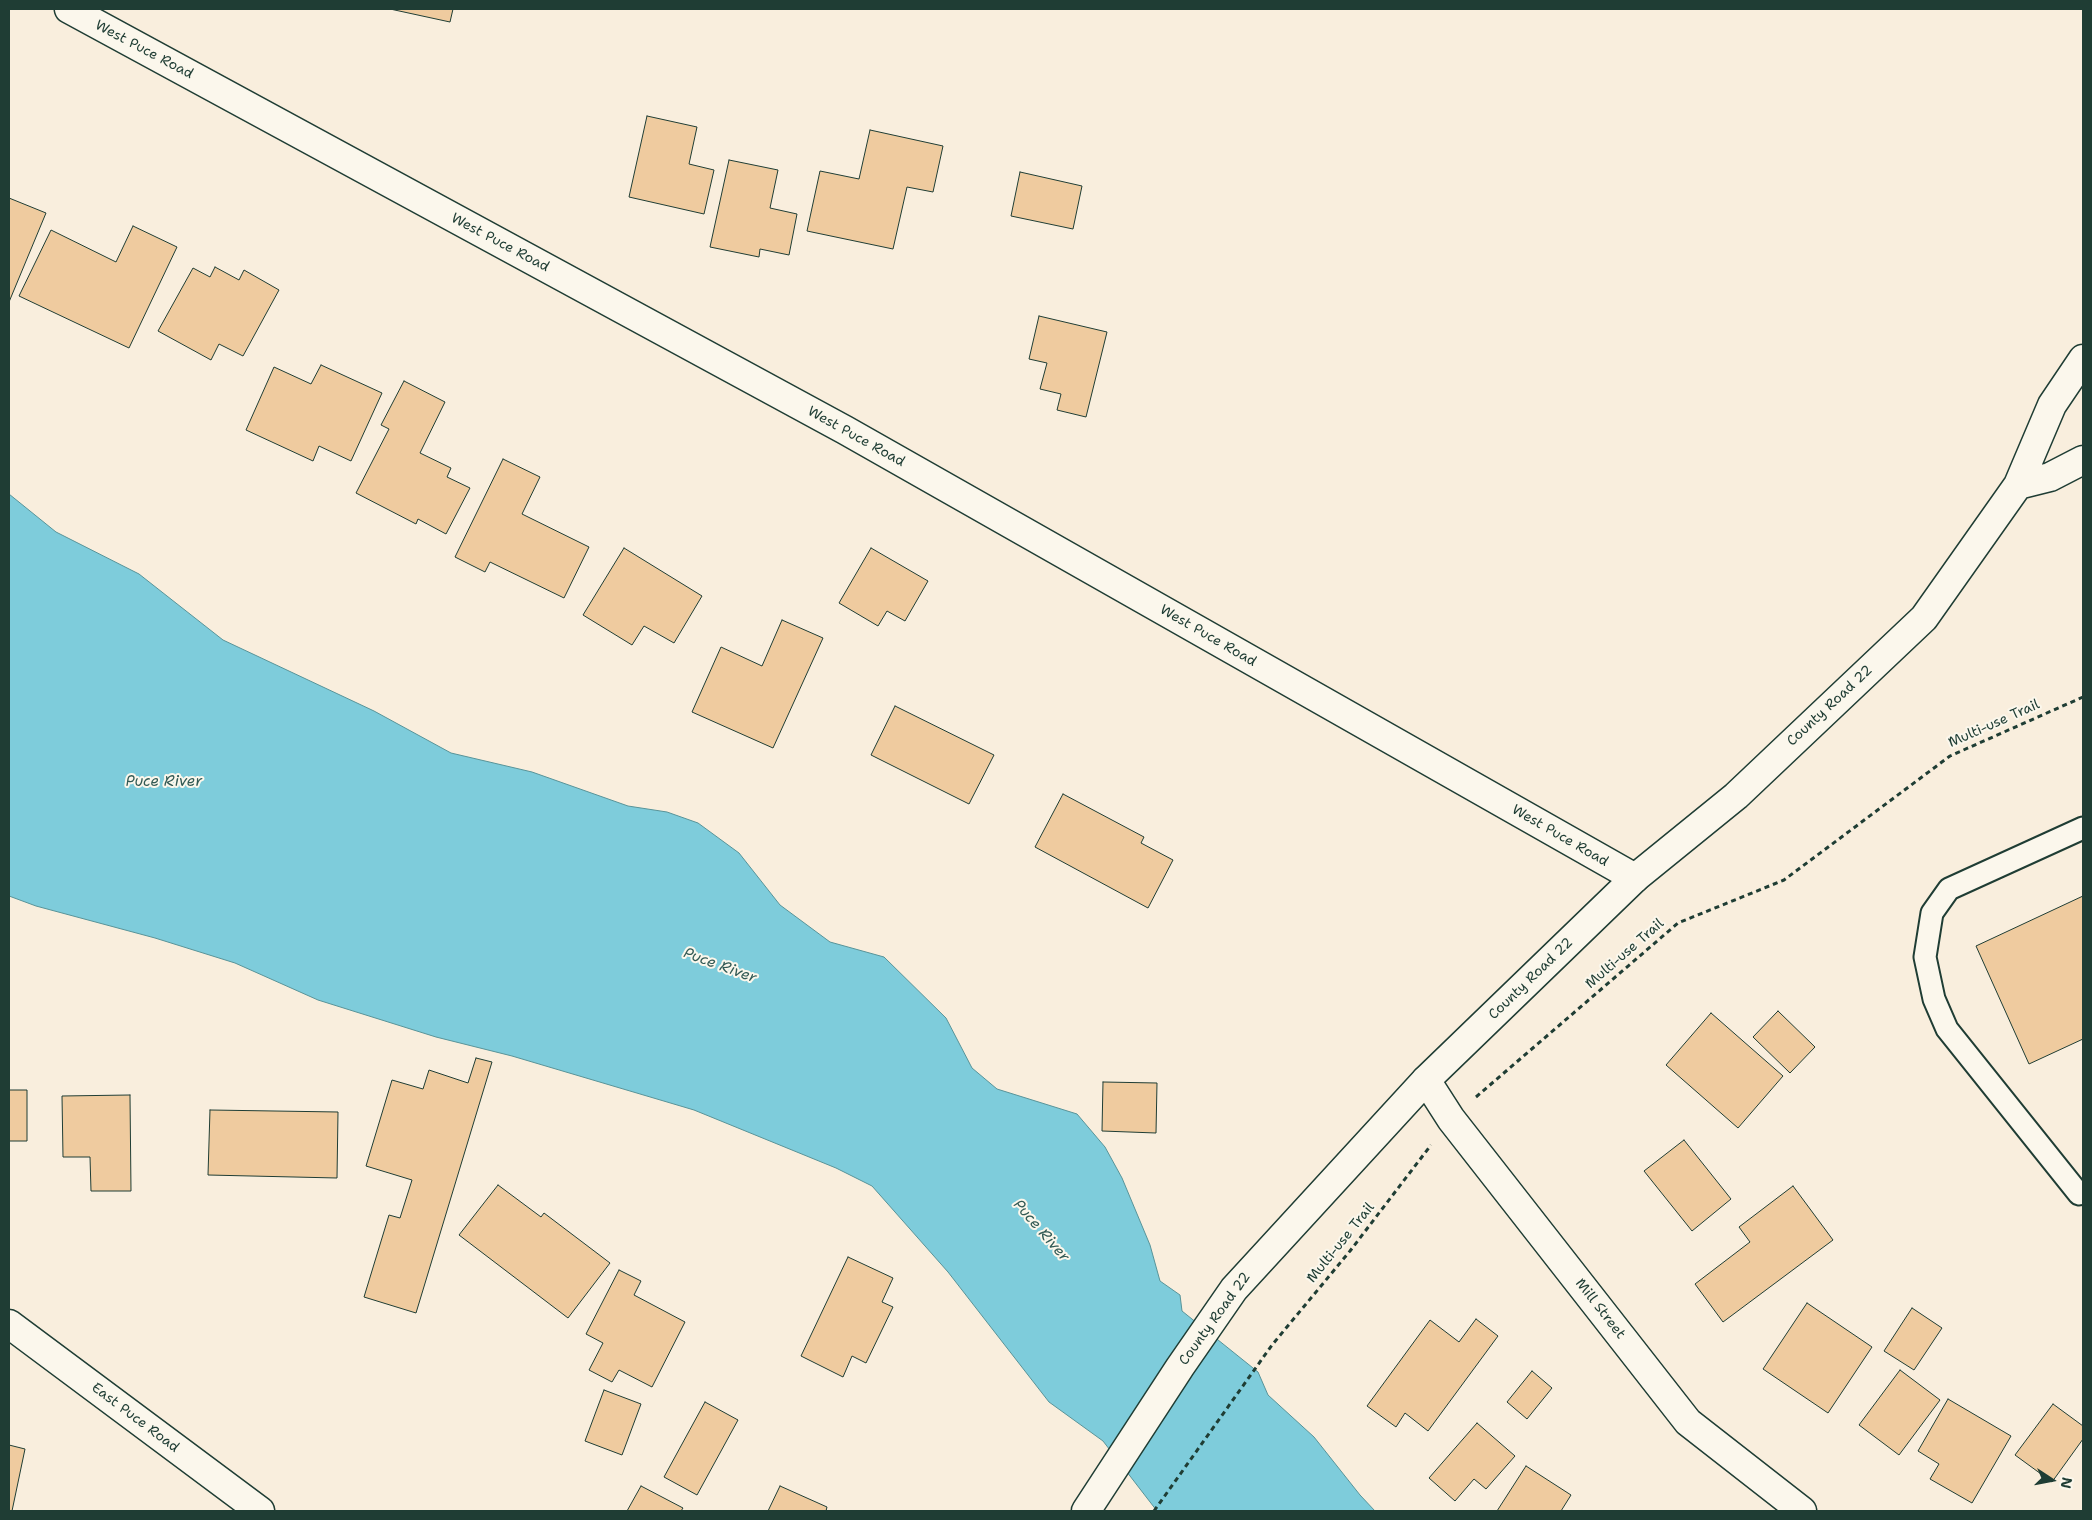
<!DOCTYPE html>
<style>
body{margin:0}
#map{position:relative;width:2092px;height:1520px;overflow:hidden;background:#f9eedd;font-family:"Shantell Sans",sans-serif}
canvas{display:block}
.frame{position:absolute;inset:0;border:10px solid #1f3d34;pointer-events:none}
.north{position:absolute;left:2027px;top:1455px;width:50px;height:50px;-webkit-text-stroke:4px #fbf7ec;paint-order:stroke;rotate:101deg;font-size:14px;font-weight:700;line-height:20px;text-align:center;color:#1f3d34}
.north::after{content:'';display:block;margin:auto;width:18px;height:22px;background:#1f3d34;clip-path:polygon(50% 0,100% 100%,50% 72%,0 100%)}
</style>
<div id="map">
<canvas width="2092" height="1520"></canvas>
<div class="frame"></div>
<div class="north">N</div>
</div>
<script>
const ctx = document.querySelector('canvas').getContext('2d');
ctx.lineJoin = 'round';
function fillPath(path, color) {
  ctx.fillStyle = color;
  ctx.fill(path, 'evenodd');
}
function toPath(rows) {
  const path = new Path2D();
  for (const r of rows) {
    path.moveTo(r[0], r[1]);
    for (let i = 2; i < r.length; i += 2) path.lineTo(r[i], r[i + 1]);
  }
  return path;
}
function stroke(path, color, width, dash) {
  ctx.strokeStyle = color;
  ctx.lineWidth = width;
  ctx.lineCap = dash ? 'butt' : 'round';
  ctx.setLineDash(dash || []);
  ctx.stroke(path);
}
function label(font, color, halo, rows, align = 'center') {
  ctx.font = font + ' "Shantell Sans",sans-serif';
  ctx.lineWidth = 4;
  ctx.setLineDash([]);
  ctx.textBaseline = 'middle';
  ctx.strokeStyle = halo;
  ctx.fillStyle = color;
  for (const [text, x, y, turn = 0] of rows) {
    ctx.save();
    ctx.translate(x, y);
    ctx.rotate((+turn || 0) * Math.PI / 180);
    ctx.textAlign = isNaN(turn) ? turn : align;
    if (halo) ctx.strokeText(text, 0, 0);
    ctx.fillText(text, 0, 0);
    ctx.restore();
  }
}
const water = toPath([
 [9,494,56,532,139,574,223,640,374,711,451,753,532,772,628,806,667,812,698,823,739,853,780,905,830,942,884,957,946,1018,972,1068,997,1089,1077,1114,1105,1147,1122,1178,1150,1245,1160,1281,1180,1295,1182,1311,1258,1372,1268,1395,1314,1437,1360,1495,1375,1511,1157,1511,1103,1441,1049,1402,948,1272,872,1186,836,1168,694,1110,512,1056,436,1037,318,1000,235,963,155,938,36,906,9,896,9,494]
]);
fillPath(water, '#7eccdb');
stroke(water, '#589398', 1);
const building = toPath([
 [390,9,453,9,450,22,390,9],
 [647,116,697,127,689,164,714,170,704,214,629,197,647,116],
 [870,130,943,146,933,192,907,187,893,249,807,231,820,171,859,179,870,130],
 [729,160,778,170,770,208,797,214,789,255,760,249,759,257,710,247,729,160],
 [1020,172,1082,186,1073,229,1011,216,1020,172],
 [9,198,46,213,9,302,9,198],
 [133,226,177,247,129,348,19,296,51,230,116,262,133,226],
 [215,267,239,280,244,270,279,290,243,356,219,344,211,360,158,331,193,268,210,277,215,267],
 [1039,316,1107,332,1086,417,1057,410,1061,394,1040,389,1047,363,1029,359,1039,316],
 [321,365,382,393,351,461,319,446,313,461,246,430,274,367,311,384,321,365],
 [404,381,445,402,420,453,451,468,447,477,470,488,446,534,418,519,416,524,356,493,389,429,381,425,404,381],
 [503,459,540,477,522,514,589,547,564,598,490,562,485,572,455,557,503,459],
 [624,548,702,596,674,643,644,626,632,645,583,615,624,548],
 [871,548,928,581,905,621,887,611,878,626,839,603,871,548],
 [782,620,823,638,773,748,692,712,721,647,762,666,782,620],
 [895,706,994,755,969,804,871,755,895,706],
 [1063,794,1144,837,1141,843,1173,860,1148,908,1035,847,1063,794],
 [2083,896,2083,1039,2029,1064,1976,946,2083,896],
 [1778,1011,1815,1047,1790,1073,1753,1037,1778,1011],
 [1711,1013,1783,1076,1738,1128,1666,1065,1711,1013],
 [476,1058,492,1062,416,1313,364,1297,389,1215,400,1218,412,1180,366,1166,392,1080,423,1089,429,1070,468,1083,476,1058],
 [1103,1082,1157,1083,1156,1133,1102,1131,1103,1082],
 [9,1090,27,1090,27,1141,9,1141,9,1090],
 [130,1095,131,1191,91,1191,90,1157,63,1157,62,1096,130,1095],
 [210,1110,338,1112,337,1178,208,1175,210,1110],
 [1684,1140,1731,1199,1692,1231,1644,1171,1684,1140],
 [498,1185,541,1217,544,1213,610,1263,568,1318,459,1235,498,1185],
 [1793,1186,1833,1240,1723,1322,1695,1284,1750,1242,1739,1227,1793,1186],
 [848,1257,893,1278,882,1302,893,1307,866,1363,852,1356,843,1377,801,1356,848,1257],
 [619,1270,641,1281,634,1295,685,1322,652,1387,619,1370,612,1382,589,1370,603,1343,586,1334,619,1270],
 [1807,1303,1872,1347,1828,1413,1763,1369,1807,1303],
 [1912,1308,1942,1328,1914,1370,1884,1351,1912,1308],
 [1476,1319,1498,1336,1428,1431,1405,1413,1396,1427,1367,1406,1430,1320,1459,1342,1476,1319],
 [1900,1370,1940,1400,1899,1455,1859,1425,1900,1370],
 [1532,1371,1552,1388,1527,1419,1507,1402,1532,1371],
 [604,1390,641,1404,622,1455,585,1441,604,1390],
 [1948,1399,2011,1436,1972,1503,1930,1479,1939,1464,1918,1451,1948,1399],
 [705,1402,738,1420,697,1495,664,1477,705,1402],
 [2053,1404,2083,1426,2083,1439,2052,1482,2015,1455,2053,1404],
 [1477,1423,1515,1456,1486,1489,1474,1479,1455,1501,1429,1478,1477,1423],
 [9,1445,25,1449,12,1511,9,1511,9,1445],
 [1526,1466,1571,1495,1561,1511,1497,1511,1526,1466],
 [641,1486,683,1508,681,1511,627,1511,641,1486],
 [780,1486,827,1507,826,1511,768,1511,780,1486]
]);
fillPath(building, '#efcb9f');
stroke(building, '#1f3d34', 1);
const lane = toPath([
 [2079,1194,1947,1029,1934,999,1925,957,1932,913,1949,889,2083,828]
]);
const street = toPath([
 [69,9,845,430,1635,878],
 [1426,1080,1451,1119,1688,1422,1802,1511]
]);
const secondary = toPath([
 [2018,485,2050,477,2083,460],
 [9,1324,260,1511],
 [1086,1511,1180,1367,1234,1289,1426,1080,1635,878,1736,796,1924,618,2018,485,2052,405,2083,359]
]);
stroke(lane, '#1f3d34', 25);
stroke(street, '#1f3d34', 31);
stroke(secondary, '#1f3d34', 31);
stroke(toPath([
 [1476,1097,1678,923,1784,880,1950,756,2083,697],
 [1154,1511,1272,1345,1350,1251,1431,1145]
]), '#1f3d34', 3, [5, 4]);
stroke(lane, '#fbf7ec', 21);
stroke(street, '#fbf7ec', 28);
stroke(secondary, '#fbf7ec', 28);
label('14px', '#1f3d34', '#fbf7ec', [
 ["West Puce Road",144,50,28],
 ["West Puce Road",500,243,28],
 ["West Puce Road",856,437,29],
 ["West Puce Road",1208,636,30],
 ["County Road 22",1830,706,-43],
 ["Multi-use Trail",1994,724,-24],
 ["West Puce Road",1560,836,30],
 ["Multi-use Trail",1625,954,-41],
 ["County Road 22",1531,979,-44],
 ["Multi-use Trail",1341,1243,-51],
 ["Mill Street",1600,1309,52],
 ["County Road 22",1215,1319,-54],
 ["East Puce Road",135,1418,37]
]);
label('italic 15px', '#325a55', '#fbf7ec', [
 ["Puce River",164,782],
 ["Puce River",720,966,20],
 ["Puce River",1041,1231,49]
]);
</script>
